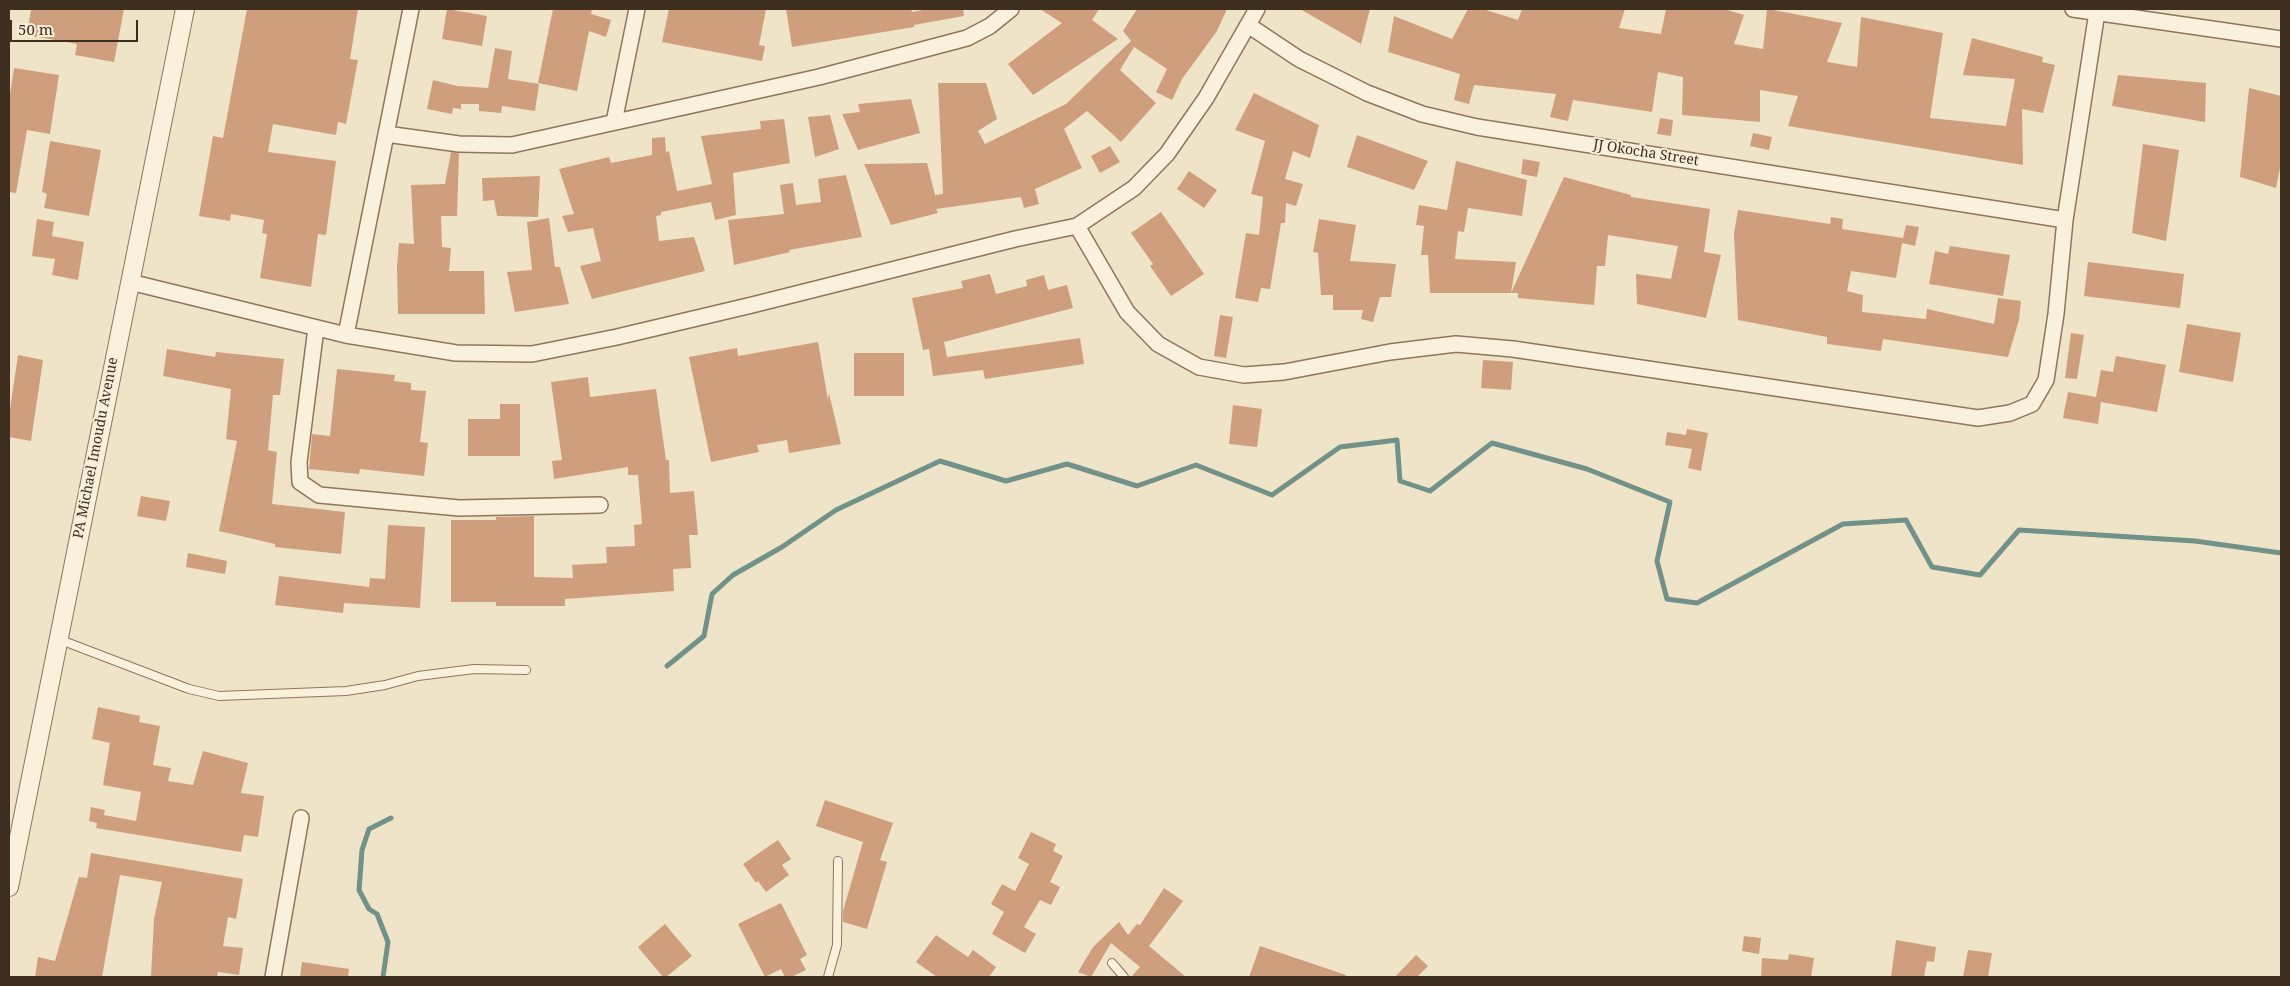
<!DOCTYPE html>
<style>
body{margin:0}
#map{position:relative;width:2290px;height:986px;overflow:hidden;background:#f0e4c8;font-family:"Noto Serif",serif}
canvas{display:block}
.frame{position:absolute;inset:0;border:10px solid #3d2e20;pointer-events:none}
.scale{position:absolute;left:10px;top:20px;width:128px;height:22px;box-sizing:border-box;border:2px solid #3d2e20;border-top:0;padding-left:6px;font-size:15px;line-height:18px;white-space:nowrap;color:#3d2e20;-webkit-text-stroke:4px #f7eed8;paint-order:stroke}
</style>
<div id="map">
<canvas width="2290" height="986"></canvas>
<div class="frame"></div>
<div class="scale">50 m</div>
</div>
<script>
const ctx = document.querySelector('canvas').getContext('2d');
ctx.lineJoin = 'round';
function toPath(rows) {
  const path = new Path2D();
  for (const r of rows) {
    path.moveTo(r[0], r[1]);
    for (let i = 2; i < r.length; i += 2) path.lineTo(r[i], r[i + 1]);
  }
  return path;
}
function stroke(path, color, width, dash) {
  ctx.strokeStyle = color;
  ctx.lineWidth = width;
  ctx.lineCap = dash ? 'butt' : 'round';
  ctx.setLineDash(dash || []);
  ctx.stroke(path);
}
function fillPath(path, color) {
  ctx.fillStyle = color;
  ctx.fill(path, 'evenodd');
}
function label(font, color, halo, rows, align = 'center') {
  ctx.font = font + ' "Noto Serif",serif';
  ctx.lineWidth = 4;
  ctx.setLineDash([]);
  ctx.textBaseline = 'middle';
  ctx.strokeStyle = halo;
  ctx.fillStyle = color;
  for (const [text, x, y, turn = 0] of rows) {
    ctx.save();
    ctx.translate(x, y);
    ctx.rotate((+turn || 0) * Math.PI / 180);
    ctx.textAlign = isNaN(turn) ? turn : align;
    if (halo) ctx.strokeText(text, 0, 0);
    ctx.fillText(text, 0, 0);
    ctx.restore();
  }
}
stroke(toPath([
 [667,666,704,636,712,594,733,575,782,547,836,510,940,461,1006,481,1067,464,1137,486,1196,465,1272,495,1340,447,1397,440,1400,481,1430,491,1492,443,1587,469,1670,502,1657,561,1667,599,1697,603,1843,524,1906,520,1932,567,1980,575,2019,530,2195,541,2281,553],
 [383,977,388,942,377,914,369,909,359,890,362,850,369,829,391,818]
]), '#6f938a', 5);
fillPath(toPath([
 [31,9,124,9,114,62,75,55,77,44,27,35],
 [247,9,358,9,350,59,358,60,346,124,338,122,336,135,273,124,268,152,336,161,326,235,318,234,311,287,260,278,267,234,262,233,264,220,231,214,230,221,199,216,213,136,223,138],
 [447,9,487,16,482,46,442,39],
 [553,9,592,9,591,14,611,20,606,37,589,31,577,91,538,83],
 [669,9,766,9,759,45,765,46,762,61,662,42],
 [786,9,911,9,912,12,928,9,963,9,964,16,914,25,914,27,792,47],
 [1040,9,1099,9,1092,20,1118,39,1033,95,1008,64,1062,23],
 [1137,9,1227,9,1217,31,1182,79,1172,100,1156,92,1167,69,1134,47,1120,70,1156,103,1121,142,1087,111,1064,129,1082,168,1035,189,1039,204,1024,208,1021,197,936,209,938,213,891,225,864,164,927,163,935,195,943,194,938,83,986,83,997,119,978,131,985,144,1066,104,1131,41,1123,31],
 [1300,9,1370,9,1361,44],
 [1468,9,1483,9,1518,20,1522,9,1625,9,1619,28,1661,34,1666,9,1725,9,1744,15,1734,44,1763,49,1767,9,1768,9,1842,23,1827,62,1857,67,1861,17,1943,33,1930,118,2006,126,2015,79,1963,75,1972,38,2043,57,2042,62,2055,65,2043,113,2022,109,2023,165,1788,126,1798,96,1760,90,1760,122,1682,115,1683,77,1658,72,1652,112,1573,100,1568,121,1550,117,1556,94,1474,85,1469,104,1454,100,1460,74,1388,52,1394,16,1452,39],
 [495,48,512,51,508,79,539,84,535,111,502,106,501,113,479,111,479,104,461,104,461,109,453,108,452,114,427,109,433,80,457,86,488,88],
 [14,68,59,75,50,134,27,130,16,193,9,192,9,101],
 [2118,75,2206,83,2205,122,2112,106],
 [2249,88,2281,96,2281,163,2276,188,2240,177],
 [1254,93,1319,125,1310,158,1293,151,1285,179,1303,184,1296,206,1286,203,1285,223,1281,223,1270,289,1261,288,1258,302,1235,298,1246,233,1259,235,1263,197,1251,194,1265,141,1235,130],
 [911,99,920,133,858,150,842,114,860,112,858,104],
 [830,115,839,149,815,157,808,117],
 [1660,118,1673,120,1671,136,1657,134],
 [784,119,790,163,733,173,736,215,715,220,711,202,661,212,661,215,656,216,659,241,694,237,705,271,592,299,580,266,601,261,593,228,568,232,562,216,574,214,559,169,609,157,611,163,652,155,652,138,665,137,666,152,669,151,677,191,712,184,701,136,761,129,760,121],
 [1753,133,1772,137,1769,150,1750,146],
 [1357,135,1428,161,1414,190,1347,167],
 [50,141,101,150,89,216,44,208,47,194,42,192],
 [2143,144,2179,150,2166,241,2132,233],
 [1110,146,1120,162,1100,173,1091,156],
 [451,152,459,153,457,216,441,216,442,247,451,248,449,271,484,271,485,314,398,314,397,266,399,243,414,244,411,185,445,184],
 [1523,159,1540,162,1537,177,1521,174],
 [1456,161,1527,180,1522,216,1468,208,1464,232,1458,231,1455,259,1516,262,1511,293,1430,293,1428,255,1421,255,1424,226,1416,225,1419,205,1447,210],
 [1189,171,1217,190,1204,208,1177,189],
 [846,175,862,237,789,250,790,252,734,265,728,220,784,214,780,185,793,183,796,205,821,202,818,179],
 [540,176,538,217,497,216,494,200,483,201,482,178],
 [1564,177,1631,195,1631,197,1710,209,1704,252,1721,255,1706,318,1637,304,1636,274,1671,279,1678,246,1608,235,1605,266,1597,266,1594,305,1518,298,1518,293,1511,293],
 [1738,210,1830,224,1831,217,1843,219,1842,229,1903,238,1896,278,1851,271,1847,291,1863,295,1862,312,1926,319,1927,309,1994,324,1998,298,2021,301,2019,320,2008,357,1883,339,1881,351,1827,344,1827,337,1738,320,1734,233],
 [1161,212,1204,274,1171,296,1150,266,1153,264,1131,233],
 [549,218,555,267,560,267,569,304,515,312,507,272,532,270,527,222],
 [37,219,54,222,52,236,84,242,78,280,52,275,55,259,32,256],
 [1319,219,1356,225,1350,261,1396,264,1391,297,1380,297,1373,322,1361,319,1363,310,1333,310,1333,295,1321,295,1318,253,1313,252],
 [1906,225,1919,227,1915,246,1902,243],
 [1950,246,2010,255,2003,296,1929,284,1935,251,1948,254],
 [2088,262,2184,274,2180,308,2084,296],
 [990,274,996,294,1027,286,1026,280,1044,275,1048,290,1067,285,1073,308,944,342,947,357,1080,338,1084,364,985,379,983,370,933,376,929,349,923,350,912,298,963,288,961,281],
 [1220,315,1233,317,1226,358,1214,356],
 [2187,324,2241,333,2233,382,2179,372],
 [2071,333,2084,335,2077,379,2065,378],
 [818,342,828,400,829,393,841,444,789,453,787,440,757,445,759,452,711,462,689,357,737,348,738,356],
 [167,349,215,357,216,352,284,359,280,395,273,395,268,450,277,452,272,504,345,512,341,554,275,547,275,544,219,531,237,441,226,439,231,389,163,376],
 [854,353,904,353,904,396,854,396],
 [18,355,43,360,31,441,9,437,9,416],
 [2116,356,2166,365,2157,412,2101,402,2098,424,2063,418,2068,392,2096,397,2101,370,2113,372],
 [1483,360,1513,362,1511,390,1481,388],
 [337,369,395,375,394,381,411,383,411,390,426,391,420,442,428,443,424,476,360,469,359,474,309,469,312,434,330,436],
 [588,377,590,397,656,389,666,460,669,460,670,493,694,491,698,535,689,535,691,568,673,569,674,591,565,599,565,606,496,606,496,602,451,602,451,520,496,520,496,517,534,516,534,577,573,578,572,565,607,563,606,547,635,546,634,525,642,524,638,475,628,475,628,467,554,479,552,461,562,460,551,382],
 [500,404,520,404,520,456,468,456,468,419,500,419],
 [1233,405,1262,409,1257,447,1229,444],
 [1687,429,1708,433,1701,471,1688,468,1692,449,1665,445,1667,432,1686,435],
 [141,496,170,501,166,521,137,516],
 [388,525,425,527,420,608,344,603,343,613,275,605,279,576,369,587,370,578,385,579],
 [188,553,227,561,225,574,186,567],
 [98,707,140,716,139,722,160,726,153,765,171,768,168,781,193,785,203,751,248,763,241,793,264,796,258,837,244,835,241,852,96,828,97,823,89,821,91,807,105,810,104,815,136,821,141,792,103,785,110,743,92,739],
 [825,800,893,823,880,860,887,862,867,929,843,922,843,911,863,842,816,826],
 [1031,832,1056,844,1053,851,1063,856,1050,882,1060,887,1051,905,1040,900,1024,927,1036,934,1025,953,992,934,1004,912,991,904,1002,884,1015,891,1029,864,1018,858],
 [778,840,791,859,782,865,789,875,766,892,758,881,756,883,743,864],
 [91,853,243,879,236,919,228,917,223,946,243,948,239,975,218,972,217,977,151,977,154,919,162,882,120,875,102,977,35,977,38,957,55,961,79,877,87,878],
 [1164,888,1183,901,1149,946,1186,977,1131,977,1140,967,1111,943,1091,977,1078,972,1093,947,1119,922,1128,935,1137,924,1140,925],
 [781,903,807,955,800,959,806,970,791,977,785,977,781,969,765,977,738,924],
 [665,924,692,956,666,977,663,977,638,947],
 [936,935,968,957,973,950,996,967,989,977,937,977,916,962],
 [1744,936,1761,938,1759,954,1742,951],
 [1896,940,1936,947,1934,962,1927,961,1924,977,1891,977],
 [1260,946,1346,975,1346,977,1249,977],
 [1968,950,1992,953,1988,977,1963,977],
 [1789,954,1814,958,1811,977,1761,977,1762,958,1788,960],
 [1416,955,1428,966,1417,977,1395,977],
 [302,962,349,969,348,977,300,977]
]), '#cf9f7d');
const service = toPath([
 [58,639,189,689,219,696,346,691,385,685,418,676,474,669,526,670],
 [1112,963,1124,977],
 [828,977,837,945,838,861]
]);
const minor = toPath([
 [2073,9,2281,39],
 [1248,25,1299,59,1367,93,1422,114,1477,127,2065,220],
 [614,122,637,9],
 [386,134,459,144,512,145,819,77,967,38,990,26,1011,9],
 [1077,226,1127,312,1158,344,1199,367,1244,375,1284,372,1390,352,1456,344,1513,349,1978,418,2010,413,2032,404,2046,380,2056,314,2065,220,2097,12],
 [130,282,346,335,456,353,532,354,617,337,752,305,1015,239,1077,226,1134,188,1167,154,1206,98,1257,9],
 [316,328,299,462,300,482,319,495,459,508,600,505],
 [346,335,411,9],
 [273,977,301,818]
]);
const tertiary = toPath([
 [9,887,185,9]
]);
stroke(service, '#8d765c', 10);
stroke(minor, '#8d765c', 18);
stroke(tertiary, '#8d765c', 20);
stroke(service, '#faf1dc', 8);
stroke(minor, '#faf1dc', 15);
stroke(tertiary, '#faf1dc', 18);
label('14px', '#3d2e20', '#f7eed8', [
 ["JJ Okocha Street",1646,153,9],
 ["PA Michael Imoudu Avenue",96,448,-79]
]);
</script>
